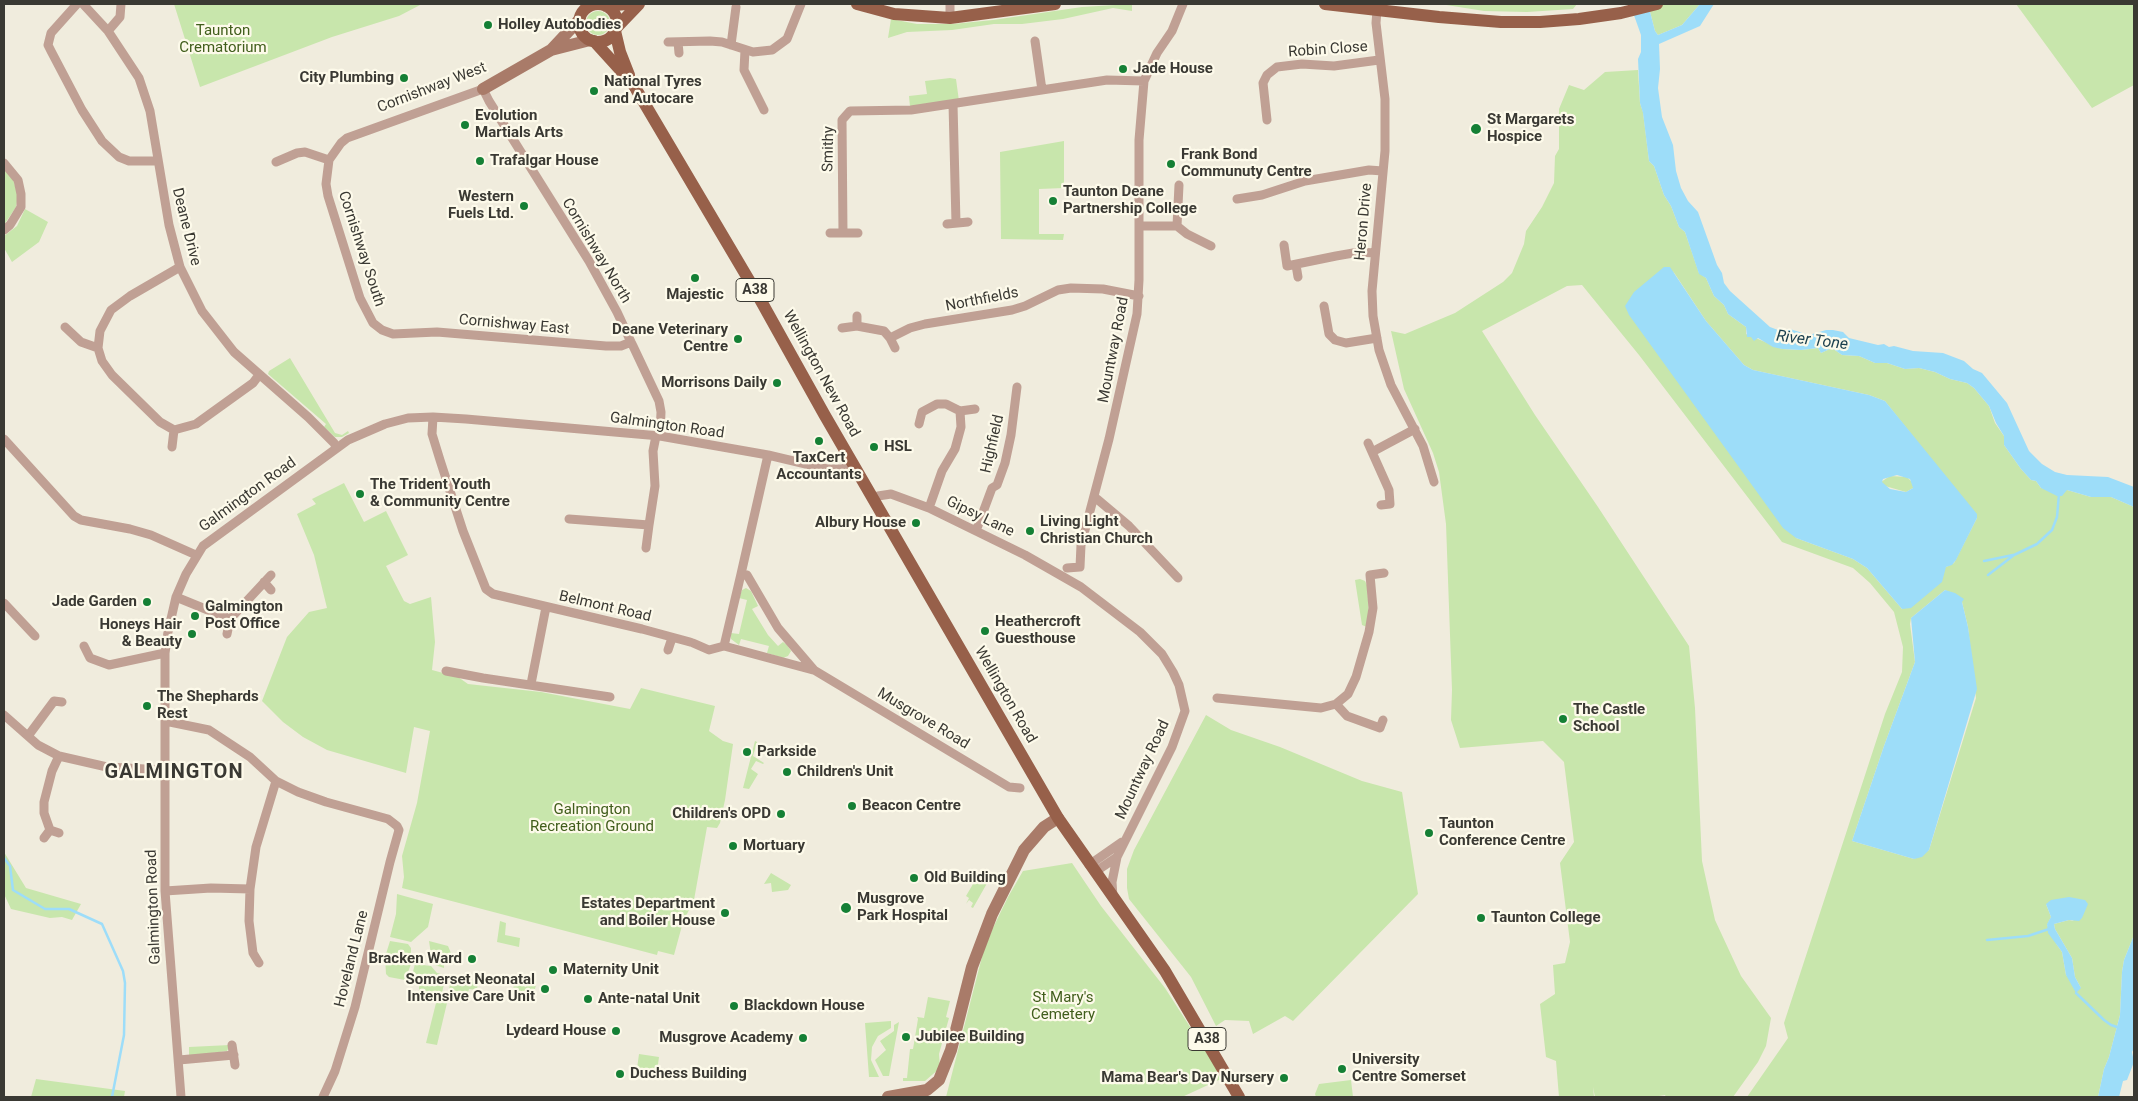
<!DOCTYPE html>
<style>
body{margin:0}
#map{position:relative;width:2138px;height:1101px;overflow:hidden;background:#f0ecdd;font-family:Roboto,sans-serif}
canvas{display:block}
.frame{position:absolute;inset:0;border:5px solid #3a3933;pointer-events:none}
</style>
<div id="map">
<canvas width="2138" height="1101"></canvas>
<div class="frame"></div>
</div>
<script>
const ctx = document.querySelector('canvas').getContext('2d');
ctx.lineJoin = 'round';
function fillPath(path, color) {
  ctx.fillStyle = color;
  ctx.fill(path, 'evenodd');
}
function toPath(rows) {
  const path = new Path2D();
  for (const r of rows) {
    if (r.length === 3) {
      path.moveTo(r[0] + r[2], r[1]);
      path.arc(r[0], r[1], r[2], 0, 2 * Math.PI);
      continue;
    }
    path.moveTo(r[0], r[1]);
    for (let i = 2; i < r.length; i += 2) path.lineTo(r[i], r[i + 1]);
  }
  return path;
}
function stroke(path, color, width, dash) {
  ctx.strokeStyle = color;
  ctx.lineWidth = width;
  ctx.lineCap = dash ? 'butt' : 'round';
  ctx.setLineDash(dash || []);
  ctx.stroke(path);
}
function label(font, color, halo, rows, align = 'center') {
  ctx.font = font + ' Roboto,sans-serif';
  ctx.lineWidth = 4.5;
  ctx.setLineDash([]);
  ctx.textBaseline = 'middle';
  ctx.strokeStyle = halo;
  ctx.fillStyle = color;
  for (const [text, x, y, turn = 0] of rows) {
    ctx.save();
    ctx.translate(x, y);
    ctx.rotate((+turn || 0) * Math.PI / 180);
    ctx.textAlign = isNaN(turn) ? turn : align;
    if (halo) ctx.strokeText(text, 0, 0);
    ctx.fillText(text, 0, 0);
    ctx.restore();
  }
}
fillPath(toPath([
 [174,4,422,4,399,16,332,37,200,87],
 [1132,4,1132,11,1113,8,1063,19,1022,24,994,24,952,30,907,32,888,38,891,19,917,24,953,24,993,20,1082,7],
 [1440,4,1577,4,1573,9,1527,12,1484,11],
 [1648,4,1700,4,1682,25,1658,35,1655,31],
 [2016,4,2134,4,2134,85,2092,108],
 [598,23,12],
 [1638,70,1640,103,1643,112,1649,161,1654,166,1664,195,1671,206,1679,227,1685,232,1699,273,1706,278,1714,296,1724,305,1728,314,1746,327,1746,334,1782,349,1801,350,1818,348,1821,353,1832,348,1842,355,1859,356,1875,363,1887,363,1905,369,1919,368,1935,372,1950,379,1967,383,1974,388,1989,406,1995,423,2004,436,2004,445,2021,469,2031,480,2036,481,2041,488,2067,490,2091,497,2111,497,2134,507,2134,935,2124,960,2122,972,2120,1015,2109,1057,2104,1069,2098,1097,1747,1097,1788,1038,1784,1023,1885,714,1902,672,1903,647,1894,612,1870,583,1853,568,1782,542,1639,355,1582,285,1567,286,1482,331,1535,415,1598,507,1689,646,1695,708,1702,861,1715,920,1741,976,1771,1018,1766,1046,1758,1062,1733,1097,1666,1097,1665,1095,1653,1097,1595,1097,1593,1087,1594,1097,1559,1097,1556,1061,1546,1057,1540,1004,1555,994,1553,965,1565,963,1570,942,1560,863,1574,842,1564,762,1543,741,1460,748,1451,720,1452,690,1446,524,1439,472,1433,453,1404,389,1391,331,1405,334,1455,313,1503,282,1512,273,1524,244,1526,231,1542,207,1554,183,1555,156,1559,149,1559,109,1569,85,1584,90,1605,72],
 [1673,271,1706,321,1744,365,1753,370,1869,395,1885,401,1977,518,1954,563,1946,567,1902,609,1867,568,1853,559,1796,538],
 [1945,590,1959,597,1962,602,1968,627,1976,698,1929,850,1914,859,1852,841,1884,746,1915,662,1910,624,1911,618],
 [2046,904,2074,921,2069,920,2054,924,2055,929,2072,958,2075,977,2081,988,2066,975,2062,952,2057,945,2047,925,2051,917],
 [950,78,956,79,959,101,910,107,909,96,927,94,925,81],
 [1064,141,1064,188,1039,189,1039,234,1064,234,1063,240,1001,239,1000,152],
 [4,167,12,175,18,197,16,207,4,225],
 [25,209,48,222,39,242,12,262,4,248,4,236,17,226],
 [290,358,335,433,342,435,348,431,349,433,342,437,335,437,324,427,326,424,268,374,269,371],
 [1890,476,1907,477,1913,483,1913,488,1906,492,1885,486,1881,482],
 [344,483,364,522,386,511,408,555,386,566,404,601,410,604,431,597,435,642,432,670,458,677,468,684,541,692,630,709,641,688,715,706,709,731,723,741,733,744,725,800,720,823,717,828,707,827,694,900,683,922,674,955,658,951,657,955,402,888,404,877,402,856,417,803,430,731,414,727,406,773,327,750,303,737,283,722,262,701,287,637,309,612,327,608,314,555,297,514,316,504,312,499],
 [1360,579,1365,581,1367,585,1369,614,1367,627,1362,625,1355,580],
 [746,588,751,591,758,606,752,609,768,635,778,646,783,642,787,645,791,651,788,656,783,658,767,653,769,646,741,639,739,645,731,639,731,633,739,634,747,600,739,598,742,590],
 [1206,715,1231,730,1280,747,1362,781,1402,792,1418,894,1293,1021,1285,1016,1253,1034,1249,1021,1225,1020,1216,1026,1191,977,1129,899,1127,888,1127,869,1134,850],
 [755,741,757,742,753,756,764,763,763,764,756,761,751,769,758,774,749,789,743,788],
 [4,852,26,888,81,904,72,920,62,917,50,918,11,909,4,894],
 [1072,863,1101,906,1165,988,1212,1061,1221,1079,1182,1097,946,1097,983,953,992,930,1008,897,1023,871],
 [980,872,982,874,981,876,984,878,986,876,990,878,973,908,971,907,973,903,969,900,966,904,969,898,966,896],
 [771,873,791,885,788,890,772,892,771,883,764,884],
 [397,894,433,904,428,927,411,942,390,937,396,914],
 [500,921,506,923,505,935,520,938,519,947,497,942],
 [390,941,408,944,411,948,411,964,405,980,389,977,386,974,385,957],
 [429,941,448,946,453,958,444,956,444,968,435,965,432,961],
 [415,964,431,966,437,973,446,975,442,993,434,994,424,999,419,994,419,985,410,983],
 [452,977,478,983,477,990,469,989,465,1003,447,997],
 [514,979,514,983,526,987,528,983,536,985,532,1000,522,1000,514,990,513,983],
 [928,997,950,1001,946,1017,949,1018,939,1054,940,1068,925,1081,903,1081,903,1078,907,1078,910,1049,913,1049,918,1019,917,1017,924,1018],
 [441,1001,447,1003,437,1045,426,1043,436,1003],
 [891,1021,891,1028,878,1036,872,1047,871,1060,879,1077,869,1077,865,1023],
 [899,1022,889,1076,883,1076,875,1060,886,1050,880,1041,894,1031,894,1025],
 [230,1045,227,1051,189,1056,189,1047],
 [639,1054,659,1057,656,1079,636,1076],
 [36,1079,125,1091,124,1097,31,1097],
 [1351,1080,1353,1097,1316,1097,1315,1094,1319,1084]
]), '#c8e6ac');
fillPath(toPath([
 [1630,4,1648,4,1655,31,1658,35,1682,25,1700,4,1714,4,1700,26,1659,44,1660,69,1658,88,1662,117,1673,145,1676,171,1681,188,1688,201,1698,212,1717,265,1722,273,1724,283,1730,291,1770,327,1778,330,1790,329,1809,335,1826,330,1833,330,1843,332,1849,338,1878,345,1884,344,1889,347,1894,346,1913,351,1943,353,1964,361,1973,369,1982,373,2007,403,2029,451,2042,464,2055,472,2067,475,2108,477,2134,487,2134,507,2111,497,2091,497,2067,490,2062,496,2057,496,2041,488,2036,481,2031,480,2021,469,2004,445,2004,436,1996,423,1989,406,1974,388,1967,383,1950,379,1935,372,1919,368,1905,369,1887,363,1875,363,1859,356,1842,355,1832,348,1821,353,1818,348,1801,350,1782,349,1773,347,1758,338,1754,341,1751,337,1747,337,1746,327,1728,314,1724,305,1714,296,1706,278,1699,274,1685,232,1679,227,1671,206,1664,195,1654,166,1649,161,1643,113,1640,103,1638,59,1641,52,1641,35],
 [1664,267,1670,267,1706,321,1744,365,1753,370,1869,395,1885,401,1977,514,1977,518,1956,560,1952,565,1946,567,1942,582,1911,608,1902,609,1867,568,1853,559,1796,538,1783,528,1629,315,1625,306,1634,292],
 [1897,475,1910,479,1913,488,1906,492,1890,489,1882,482,1883,479],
 [1945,590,1955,593,1964,599,1962,602,1968,627,1977,689,1929,850,1922,857,1914,859,1852,841,1884,746,1915,662,1911,618],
 [2069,897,2085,900,2088,904,2082,918,2079,921,2069,920,2054,924,2055,929,2072,958,2075,977,2081,988,2076,993,2066,975,2062,952,2048,933,2047,924,2051,917,2046,904,2051,900],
 [2134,935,2134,1048,2132,1052,2134,1062,2127,1080,2123,1081,2119,1097,2098,1097,2104,1069,2109,1057,2120,1015,2122,972,2124,960]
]), '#9dddf9');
stroke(toPath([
 [2038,543,2052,530,2057,517,2059,494],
 [1984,561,2013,555],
 [1988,575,2014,555,2037,544],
 [4,858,10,866,13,890,45,909,69,909,102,924,123,971,125,983,124,1035,112,1097],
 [1987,940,2028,936,2049,929],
 [2076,993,2104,1020,2111,1025,2120,1028]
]), '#9dddf9', 2.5);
stroke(toPath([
 [77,4,51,33,48,45,51,51,82,110,102,141,119,157,129,161,158,161],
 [83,4,108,31,139,78,150,111,169,225,180,267,202,311,234,352,308,417,334,443,336,447],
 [1377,10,1376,23,1385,99,1385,151,1372,291,1373,316,1379,350,1391,385,1423,446,1434,482],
 [950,18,950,4],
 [108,31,120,17,121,4],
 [1035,41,1042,90],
 [668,42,710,41,722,42,753,52,772,50,787,39,801,4],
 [678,42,679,53],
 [731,45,736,7],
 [745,50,744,70,764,110],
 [953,104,956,223],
 [1267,120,1263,83,1267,75,1277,67,1302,64,1334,66,1379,60],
 [276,162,297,153,305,152,329,160],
 [4,163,18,180,21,194,21,207,10,225,4,230],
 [1237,199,1262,195,1305,181,1369,170,1383,171],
 [947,224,968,222],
 [1139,226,1177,226,1187,234,1211,246],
 [1177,226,1179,185],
 [830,233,843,233],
 [858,233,843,233,842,120,850,111,911,110,1107,80,1144,81],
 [1284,245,1287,266,1336,256,1359,252,1375,253],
 [1296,265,1298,277],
 [180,267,130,296,111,310,100,331,98,348,102,361,112,375,160,422,174,430,196,424,253,383,259,375],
 [1324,306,1329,334,1335,340,1346,343,1377,338],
 [857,316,857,326],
 [65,327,81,342,98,348],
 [842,328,857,326,884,331,890,338,910,328,925,324,1012,310,1025,306,1058,290,1071,288,1103,289,1139,296],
 [890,338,895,348],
 [631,342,621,346,606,346,437,332,393,334,382,330,373,323,360,298,328,196,326,184,329,160,341,143,347,138,483,89,489,101,589,261,617,312,631,342,633,346,659,401,661,412,660,436],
 [960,411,975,409],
 [433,417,432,434,440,460,463,531,486,589,493,594,642,629,690,642],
 [919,424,922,412,937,404,946,404,960,411,961,427,955,449,942,471,929,508],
 [4,439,74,516,81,520,130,529,151,535,196,555],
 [1368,443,1372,452],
 [172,447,174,430],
 [873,499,878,496,891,494,929,508,1025,555,1081,587,1140,632,1162,654,1173,672,1179,685,1185,711,1172,747,1117,857,1112,882,1113,897],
 [1094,499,1097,499,1129,526,1178,578],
 [1381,505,1390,504,1389,490,1372,452,1415,429],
 [569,519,649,525,655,486,653,451,656,436],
 [976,531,992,488,997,485,1005,463,1011,435,1017,387],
 [646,548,649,525],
 [1067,568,1080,567,1081,545,1109,439,1137,314,1139,280,1139,140,1144,81,1157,53,1172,31,1183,4],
 [741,574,768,455],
 [264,582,271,590],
 [176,597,230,619],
 [4,603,35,636],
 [227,634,230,619,271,575],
 [693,643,709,650,724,646,741,574,747,575,778,628,814,670,1009,787,1020,788],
 [84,646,90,658,109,665,165,653],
 [724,646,813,670],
 [668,650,672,638],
 [446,671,483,678,610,697],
 [531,684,546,607],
 [1217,698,1321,708,1336,704,1348,694,1356,677,1369,632,1373,608,1370,575,1384,573],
 [1336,704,1347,716,1380,728,1383,720],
 [4,715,38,745,59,756,107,767,165,770],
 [165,721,209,730,250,757,276,781,298,792,326,802,388,819,397,826,399,830,390,862,355,1007,335,1071,323,1097],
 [28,736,54,701,62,702],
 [50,830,44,813,44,802,52,771,59,756],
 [44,838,50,830,59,833],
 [1089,865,1122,842],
 [1095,872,1117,857],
 [165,891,211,888,250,889],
 [259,963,253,953,249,921,250,889,256,847,276,781],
 [232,1045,235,1065],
 [179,1060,234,1055],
 [181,1097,165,891,165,653,168,632,176,597,186,574,203,546,348,440,385,424,408,418,433,417,466,419,660,436,768,455,827,469,842,469,853,465]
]), '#c0a094', 9);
stroke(toPath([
 [551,50,590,40],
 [483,89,551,50,580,19],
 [888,1097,927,1090,939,1080,951,1050,972,967,992,914,1024,850,1044,827,1058,818]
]), '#a97b69', 12);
stroke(toPath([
 [857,4,894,14,950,18,1055,4],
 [1325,4,1439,17,1501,22,1540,22,1579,19,1621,13,1657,4],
 [598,23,19],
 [606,6,626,4],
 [616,28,639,4],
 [615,31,620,52,629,75],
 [594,41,633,84,756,292,824,414,1058,818,1165,971,1239,1097]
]), '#97604a', 12);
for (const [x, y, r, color] of [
 [488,25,5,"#158035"],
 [1123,69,5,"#158035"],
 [404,78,5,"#158035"],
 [594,91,5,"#158035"],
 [465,125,5,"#158035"],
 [1476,129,6,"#158035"],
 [480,161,5,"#158035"],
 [1171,164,5,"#158035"],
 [1053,201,5,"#158035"],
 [524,206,5,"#158035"],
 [695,278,5,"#158035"],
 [738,339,5,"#158035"],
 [777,383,5,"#158035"],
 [819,441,5,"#158035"],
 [874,447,5,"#158035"],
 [360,494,5,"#158035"],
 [916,523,5,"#158035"],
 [1030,531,5,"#158035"],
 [147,602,5,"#158035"],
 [195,616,5,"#158035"],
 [985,631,5,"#158035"],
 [192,634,5,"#158035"],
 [147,706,5,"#158035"],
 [1563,719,5,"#158035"],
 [747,752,5,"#158035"],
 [787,772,5,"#158035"],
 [852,806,5,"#158035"],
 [781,814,5,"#158035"],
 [1429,833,5,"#158035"],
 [733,846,5,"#158035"],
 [914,878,5,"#158035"],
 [846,908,6,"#158035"],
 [725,913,5,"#158035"],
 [1481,918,5,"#158035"],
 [472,959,5,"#158035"],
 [553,970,5,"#158035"],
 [545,989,5,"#158035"],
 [588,999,5,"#158035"],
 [734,1006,5,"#158035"],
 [616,1031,5,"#158035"],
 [906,1037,5,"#158035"],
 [803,1038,5,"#158035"],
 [1342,1069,5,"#158035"],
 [620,1074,5,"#158035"],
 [1284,1078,5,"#158035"]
]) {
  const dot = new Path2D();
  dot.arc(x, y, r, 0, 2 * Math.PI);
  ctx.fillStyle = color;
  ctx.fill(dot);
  stroke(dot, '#fdfaea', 2);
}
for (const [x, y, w] of [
 [755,290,38],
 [1207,1039,38]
]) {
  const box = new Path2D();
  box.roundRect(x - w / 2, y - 11.5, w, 23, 4);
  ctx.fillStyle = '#fdfaea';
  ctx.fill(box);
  stroke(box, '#3a3933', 1);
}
label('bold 14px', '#3a3933', null, [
 ["A38",755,290],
 ["A38",1207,1039]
]);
label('bold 15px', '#3a3933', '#fdfaea', [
 ["Holley Autobodies",498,25],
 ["Jade House",1133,69],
 ["City Plumbing",394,78,"right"],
 ["National Tyres",604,82],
 ["and Autocare",604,99],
 ["Evolution",475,116],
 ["Martials Arts",475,133],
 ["St Margarets",1487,120],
 ["Hospice",1487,137],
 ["Frank Bond",1181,155],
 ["Communuty Centre",1181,172],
 ["Trafalgar House",490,161],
 ["Taunton Deane",1063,192],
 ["Partnership College",1063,209],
 ["Western",514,197,"right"],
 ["Fuels Ltd.",514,214,"right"],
 ["Majestic",695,295,"center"],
 ["Deane Veterinary",728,330,"right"],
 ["Centre",728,347,"right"],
 ["Morrisons Daily",767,383,"right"],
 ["HSL",884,447],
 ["TaxCert",819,458,"center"],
 ["Accountants",819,475,"center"],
 ["The Trident Youth",370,485],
 ["& Community Centre",370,502],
 ["Living Light",1040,522],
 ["Christian Church",1040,539],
 ["Albury House",906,523,"right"],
 ["Jade Garden",137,602,"right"],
 ["Galmington",205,607],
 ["Post Office",205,624],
 ["Heathercroft",995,622],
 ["Guesthouse",995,639],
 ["Honeys Hair",182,625,"right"],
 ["& Beauty",182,642,"right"],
 ["The Shephards",157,697],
 ["Rest",157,714],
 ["The Castle",1573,710],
 ["School",1573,727],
 ["Parkside",757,752],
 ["Children's Unit",797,772],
 ["Beacon Centre",862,806],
 ["Children's OPD",771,814,"right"],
 ["Taunton",1439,824],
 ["Conference Centre",1439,841],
 ["Mortuary",743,846],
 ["Old Building",924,878],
 ["Musgrove",857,899],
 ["Park Hospital",857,916],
 ["Estates Department",715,904,"right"],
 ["and Boiler House",715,921,"right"],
 ["Taunton College",1491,918],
 ["Bracken Ward",462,959,"right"],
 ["Maternity Unit",563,970],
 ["Somerset Neonatal",535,980,"right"],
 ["Intensive Care Unit",535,997,"right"],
 ["Ante-natal Unit",598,999],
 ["Blackdown House",744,1006],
 ["Lydeard House",606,1031,"right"],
 ["Jubilee Building",916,1037],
 ["Musgrove Academy",793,1038,"right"],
 ["University",1352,1060],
 ["Centre Somerset",1352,1077],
 ["Duchess Building",630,1074],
 ["Mama Bear's Day Nursery",1274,1078,"right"]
], 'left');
label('15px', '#415e1c', '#fdfaea', [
 ["Taunton",223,31],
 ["Crematorium",223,48],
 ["Galmington",592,810],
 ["Recreation Ground",592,827],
 ["St Mary's",1063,998],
 ["Cemetery",1063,1015]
]);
label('15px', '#3a3933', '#fdfaea', [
 ["Robin Close",1328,50,-4],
 ["Cornishway West",432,88,-21],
 ["Smithy",829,149,-89],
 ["Heron Drive",1364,222,-85],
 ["Deane Drive",186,227,76],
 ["Cornishway South",361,249,72],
 ["Cornishway North",596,251,59],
 ["Northfields",982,300,-11],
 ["Cornishway East",514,325,5],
 ["Mountway Road",1114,350,-79],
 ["Wellington New Road",821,374,61],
 ["Galmington Road",667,426,8],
 ["Highfield",993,444,-77],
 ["Galmington Road",248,495,-36],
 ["Gipsy Lane",980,517,26],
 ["Belmont Road",605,607,13],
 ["Wellington Road",1005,695,60],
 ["Musgrove Road",923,719,31],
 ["Mountway Road",1143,770,-65],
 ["Galmington Road",154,907,-92],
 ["Hoveland Lane",352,959,-76]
]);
label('italic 16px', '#1a3f4e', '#fdfaea', [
 ["River Tone",1812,341,7]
]);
ctx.letterSpacing = '1px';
label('bold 20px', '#3a3933', '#fdfaea', [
 ["GALMINGTON",174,773]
]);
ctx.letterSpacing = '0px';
</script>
